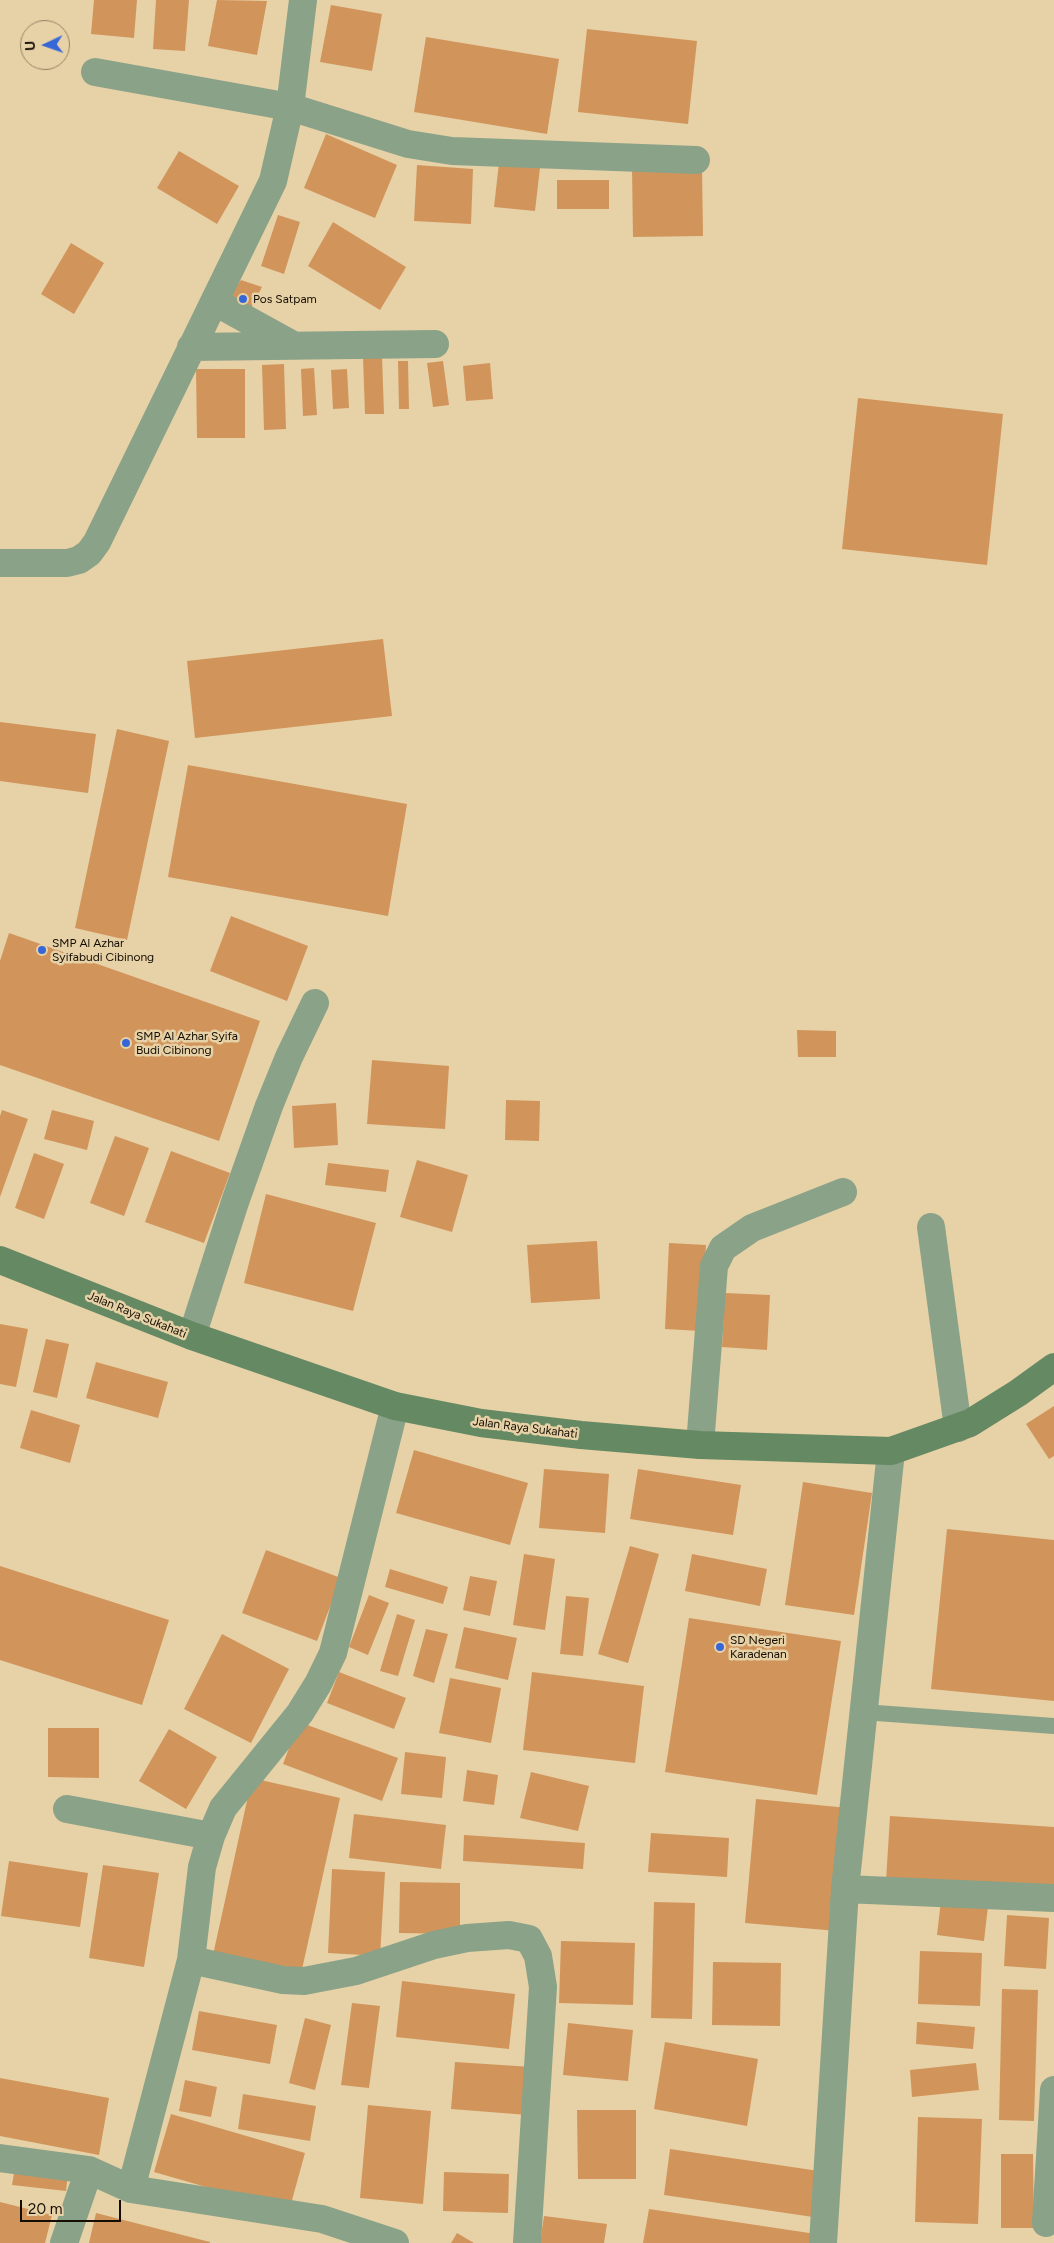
<!DOCTYPE html>
<style>
body{margin:0}
#map{position:relative;width:1054px;height:2243px;overflow:hidden;background:#e7d1a7;font-family:Figtree,sans-serif}
canvas{display:block}
.north{position:absolute;left:20px;top:20px;width:50px;height:50px;box-sizing:border-box;background:#e7d1a7;border:1px solid #938365;border-radius:50%;rotate:267deg;font-size:14px;font-weight:700;line-height:20px;text-align:center;color:#140d01}
.north::after{content:'';display:block;margin:auto;width:18px;height:22px;background:#3767d7;clip-path:polygon(50% 0,100% 100%,50% 72%,0 100%)}
.scale{position:absolute;left:20px;top:2200px;width:101px;height:22px;box-sizing:border-box;border:2px solid #140d01;border-top:0;padding-left:6px;font-size:15px;line-height:18px;white-space:nowrap;color:#140d01;-webkit-text-stroke:4px #e7d1a7;paint-order:stroke}
</style>
<div id="map">
<canvas width="1054" height="2243"></canvas>
<div class="north">U</div>
<div class="scale">20 m</div>
</div>
<script>
const ctx = document.querySelector('canvas').getContext('2d');
ctx.lineJoin = 'round';
function fillPath(path, color) {
  ctx.fillStyle = color;
  ctx.fill(path, 'evenodd');
}
function toPath(rows) {
  const path = new Path2D();
  for (const r of rows) {
    path.moveTo(r[0], r[1]);
    for (let i = 2; i < r.length; i += 2) path.lineTo(r[i], r[i + 1]);
  }
  return path;
}
function stroke(path, color, width, dash) {
  ctx.strokeStyle = color;
  ctx.lineWidth = width;
  ctx.lineCap = dash ? 'butt' : 'round';
  ctx.setLineDash(dash || []);
  ctx.stroke(path);
}
function label(font, color, halo, rows, align = 'center') {
  ctx.font = font + ' Figtree,sans-serif';
  ctx.lineWidth = 5;
  ctx.setLineDash([]);
  ctx.textBaseline = 'middle';
  ctx.strokeStyle = halo;
  ctx.fillStyle = color;
  for (const [text, x, y, turn = 0] of rows) {
    ctx.save();
    ctx.translate(x, y);
    ctx.rotate((+turn || 0) * Math.PI / 180);
    ctx.textAlign = isNaN(turn) ? turn : align;
    if (halo) ctx.strokeText(text, 0, 0);
    ctx.fillText(text, 0, 0);
    ctx.restore();
  }
}
fillPath(toPath([
 [94,0,137,0,134,38,91,34],
 [156,0,189,0,185,51,153,49],
 [217,0,267,1,257,55,208,46],
 [331,5,382,14,372,71,320,62],
 [587,29,697,41,688,124,578,112],
 [426,37,559,59,547,134,414,112],
 [326,134,397,165,375,218,304,188],
 [179,151,239,186,217,224,157,188],
 [499,163,540,168,535,211,494,207],
 [417,165,473,169,471,224,414,221],
 [702,168,703,236,633,237,632,169],
 [557,180,609,180,609,209,557,209],
 [278,215,300,222,284,274,261,266],
 [333,222,406,267,380,310,308,266],
 [71,243,104,263,74,314,41,294],
 [241,280,262,287,248,314,230,305,232,292],
 [382,356,384,414,365,414,363,357],
 [398,361,408,361,409,409,399,409],
 [443,361,449,405,433,407,427,363],
 [490,363,493,399,466,401,463,366],
 [284,364,286,429,264,430,262,365],
 [314,368,317,415,303,416,301,369],
 [196,369,245,369,245,438,197,438],
 [347,369,349,408,333,409,331,370],
 [858,398,1003,414,987,565,842,549],
 [383,639,392,716,195,738,187,661],
 [0,722,96,734,88,793,0,781],
 [117,729,169,741,127,940,75,928],
 [188,765,407,804,388,916,168,877],
 [231,916,308,946,287,1001,210,971],
 [9,933,260,1021,219,1141,0,1065,0,961],
 [797,1030,836,1031,836,1057,798,1057],
 [372,1060,449,1066,445,1129,367,1124],
 [506,1100,540,1101,539,1141,505,1140],
 [336,1103,338,1145,294,1148,292,1106],
 [2,1110,28,1119,0,1197,0,1116],
 [52,1110,94,1121,87,1150,44,1139],
 [115,1136,149,1148,124,1216,90,1203],
 [171,1151,230,1173,204,1243,145,1222],
 [34,1153,64,1164,44,1219,15,1208],
 [417,1160,468,1175,452,1232,400,1217],
 [328,1163,389,1170,386,1192,325,1185],
 [266,1194,376,1223,353,1311,244,1283],
 [597,1241,600,1299,531,1303,527,1245],
 [669,1243,706,1245,701,1331,665,1329],
 [725,1293,770,1295,767,1350,722,1347],
 [0,1324,28,1329,16,1387,0,1384],
 [46,1339,69,1344,57,1398,33,1392],
 [96,1362,168,1382,158,1418,86,1398],
 [1054,1406,1054,1456,1049,1459,1026,1424],
 [31,1410,80,1425,70,1463,20,1448],
 [414,1450,528,1483,510,1545,396,1513],
 [544,1469,609,1474,605,1533,539,1528],
 [638,1469,741,1485,733,1535,630,1519],
 [803,1482,872,1493,854,1615,785,1605],
 [947,1529,1054,1540,1054,1701,931,1689],
 [630,1546,659,1554,628,1663,598,1654],
 [266,1550,341,1578,317,1641,242,1613],
 [524,1554,555,1559,545,1630,513,1625],
 [692,1554,767,1569,760,1606,685,1591],
 [0,1566,169,1620,142,1705,0,1660],
 [390,1569,448,1587,443,1604,385,1587],
 [470,1576,497,1581,490,1616,463,1610],
 [369,1595,389,1603,368,1655,349,1647],
 [566,1596,589,1598,583,1656,560,1654],
 [397,1614,415,1620,398,1676,380,1671],
 [689,1618,841,1641,817,1795,665,1772],
 [464,1627,517,1638,508,1680,455,1668],
 [426,1629,448,1634,434,1683,413,1676],
 [222,1634,289,1669,251,1743,184,1709],
 [339,1672,406,1698,394,1729,327,1703],
 [532,1672,644,1686,635,1763,523,1750],
 [450,1678,501,1688,491,1743,439,1733],
 [299,1722,398,1758,382,1801,283,1764],
 [48,1728,99,1728,99,1778,48,1777],
 [169,1729,217,1757,186,1809,139,1781],
 [405,1752,446,1757,442,1798,401,1794],
 [467,1770,498,1775,494,1805,463,1801],
 [531,1772,589,1786,578,1831,520,1818],
 [252,1778,340,1798,301,1974,213,1955],
 [756,1799,848,1808,837,1931,745,1923],
 [354,1814,446,1825,441,1869,349,1858],
 [890,1816,1054,1827,1054,1891,886,1881],
 [651,1833,729,1838,727,1877,648,1872],
 [464,1835,585,1843,583,1869,463,1861],
 [9,1861,88,1873,80,1927,1,1916],
 [103,1865,159,1873,144,1967,89,1958],
 [332,1869,385,1872,380,1956,328,1953],
 [400,1882,460,1883,460,1934,399,1933],
 [941,1900,988,1906,984,1941,937,1935],
 [654,1902,695,1903,692,2019,651,2018],
 [1007,1915,1049,1918,1046,1969,1004,1966],
 [561,1941,635,1943,633,2005,559,2003],
 [920,1951,982,1953,980,2006,918,2004],
 [713,1962,781,1963,780,2026,712,2025],
 [402,1981,515,1994,509,2049,396,2037],
 [1002,1989,1038,1990,1034,2121,999,2120],
 [352,2003,380,2006,369,2088,341,2085],
 [199,2011,277,2025,270,2064,192,2050],
 [305,2018,331,2025,315,2090,289,2083],
 [917,2022,975,2027,973,2049,916,2044],
 [568,2023,633,2030,628,2081,563,2075],
 [665,2042,758,2059,747,2126,654,2109],
 [455,2062,532,2067,528,2115,451,2109],
 [976,2063,979,2090,912,2097,910,2070],
 [0,2078,109,2098,99,2155,0,2136],
 [185,2080,217,2087,211,2117,179,2111],
 [243,2094,316,2106,310,2141,238,2129],
 [368,2105,431,2111,423,2204,360,2198],
 [577,2110,636,2110,636,2179,578,2179],
 [171,2114,305,2153,289,2211,154,2172],
 [918,2117,982,2119,978,2224,915,2222],
 [670,2149,819,2171,813,2217,664,2195],
 [1001,2154,1033,2154,1034,2228,1001,2228],
 [15,2167,68,2173,66,2191,12,2185],
 [444,2172,509,2174,508,2213,443,2211],
 [0,2202,52,2215,45,2243,0,2243],
 [649,2209,816,2234,815,2243,643,2243],
 [96,2213,210,2242,210,2243,89,2243],
 [544,2216,607,2224,604,2243,540,2243],
 [457,2233,474,2243,451,2243]
]), '#d1955b');
stroke(toPath([
 [863,1712,1054,1726]
]), '#89a288', 16);
stroke(toPath([
 [95,72,290,107,408,144,452,151,696,160],
 [215,302,293,345],
 [191,347,435,344],
 [0,563,67,563,79,560,89,553,97,542,273,181,290,107,303,0],
 [931,1227,958,1428],
 [192,1336,235,1202,269,1106,289,1057,315,1003],
 [700,1445,714,1266,723,1248,752,1228,843,1192],
 [67,1809,211,1836],
 [845,1889,1054,1898],
 [191,1960,283,1980,304,1981,356,1971,434,1945,467,1938,509,1935,529,1939,538,1956,543,1987,527,2243],
 [0,2158,89,2170,131,2189,322,2219,395,2243],
 [131,2189,191,1960,202,1867,211,1836,223,1808,300,1713,318,1684,333,1653,395,1406],
 [1046,2223,1054,2090],
 [64,2243,89,2170],
 [823,2243,845,1889,891,1451]
]), '#89a288', 28);
stroke(toPath([
 [0,1260,192,1336,395,1406,481,1423,581,1435,700,1445,891,1451,970,1423,1018,1393,1054,1367]
]), '#648963', 28);
for (const [x, y, r, color] of [
 [243,299,5,"#3767d7"],
 [42,950,5,"#3767d7"],
 [126,1043,5,"#3767d7"],
 [720,1647,5,"#3767d7"]
]) {
  const dot = new Path2D();
  dot.arc(x, y, r, 0, 2 * Math.PI);
  ctx.fillStyle = color;
  ctx.fill(dot);
  stroke(dot, '#e7d1a7', 2);
}
label('12px', '#140d01', '#e7d1a7', [
 ["Pos Satpam",253,299],
 ["SMP Al Azhar",52,943],
 ["Syifabudi Cibinong",52,957],
 ["SMP Al Azhar Syifa",136,1036],
 ["Budi Cibinong",136,1050],
 ["SD Negeri",730,1640],
 ["Karadenan",730,1654]
], 'left');
label('12px', '#140d01', '#e7d1a7', [
 ["Jalan Raya Sukahati",137,1315,22],
 ["Jalan Raya Sukahati",525,1428,7]
]);
</script>
